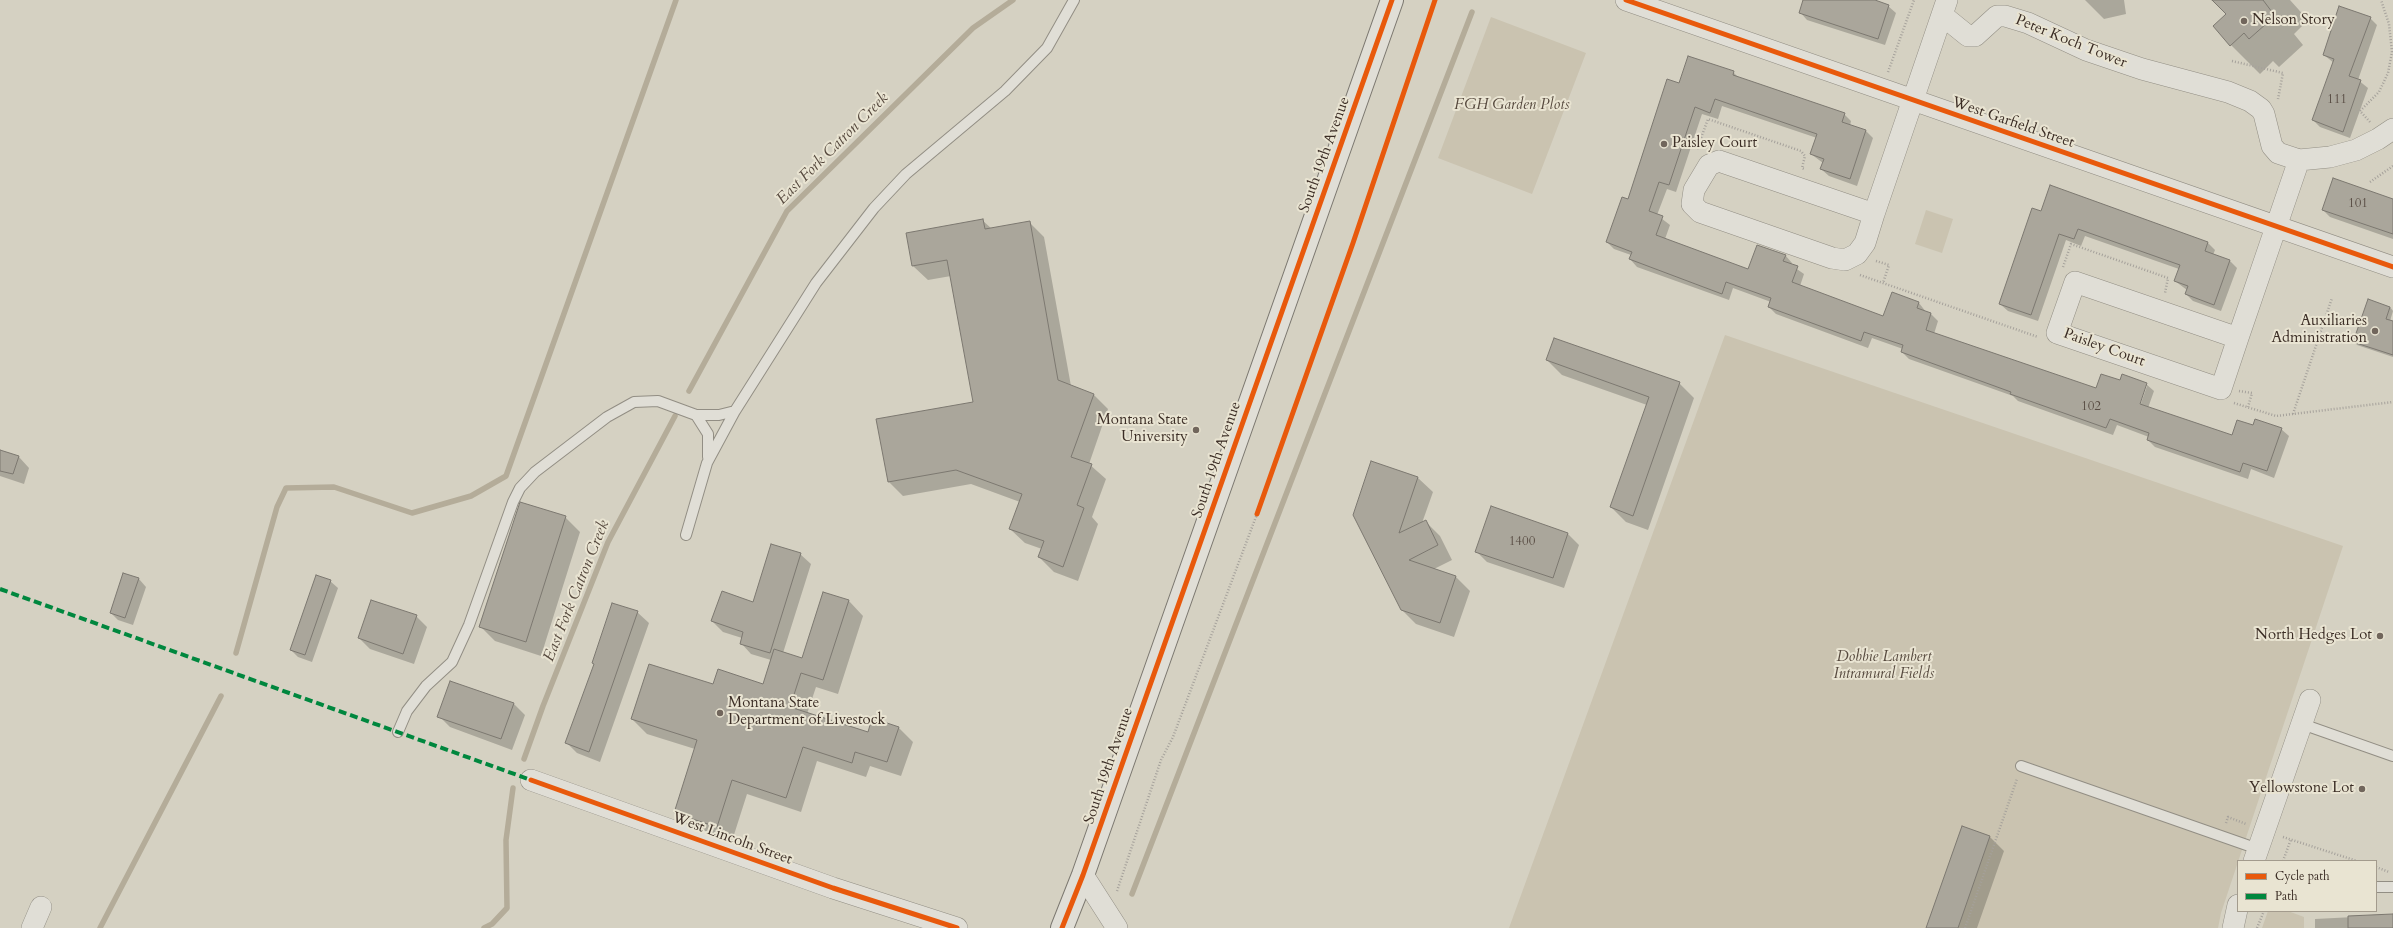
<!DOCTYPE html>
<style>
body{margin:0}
#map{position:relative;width:2393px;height:928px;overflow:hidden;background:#d5d1c2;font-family:Cardo,serif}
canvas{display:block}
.legend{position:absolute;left:2237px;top:860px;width:140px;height:52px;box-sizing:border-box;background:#e9e4d2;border:1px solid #a39b8d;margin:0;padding:5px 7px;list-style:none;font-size:12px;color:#3b2d25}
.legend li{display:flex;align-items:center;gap:8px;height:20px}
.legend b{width:20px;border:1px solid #a39b8d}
</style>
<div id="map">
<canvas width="2393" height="928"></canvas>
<ul class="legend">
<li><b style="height:5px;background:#e8590c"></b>Cycle path</li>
<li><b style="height:5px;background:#00873e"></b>Path</li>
</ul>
</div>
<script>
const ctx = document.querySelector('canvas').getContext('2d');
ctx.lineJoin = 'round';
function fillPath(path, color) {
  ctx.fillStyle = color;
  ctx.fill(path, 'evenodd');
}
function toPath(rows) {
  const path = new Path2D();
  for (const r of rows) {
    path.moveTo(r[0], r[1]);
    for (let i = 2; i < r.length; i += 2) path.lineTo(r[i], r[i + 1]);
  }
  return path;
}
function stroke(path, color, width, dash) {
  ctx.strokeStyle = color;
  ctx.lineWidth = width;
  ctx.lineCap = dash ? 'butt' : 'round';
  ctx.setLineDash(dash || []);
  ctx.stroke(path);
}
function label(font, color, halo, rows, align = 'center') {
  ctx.font = font + ' Cardo,serif';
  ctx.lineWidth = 4;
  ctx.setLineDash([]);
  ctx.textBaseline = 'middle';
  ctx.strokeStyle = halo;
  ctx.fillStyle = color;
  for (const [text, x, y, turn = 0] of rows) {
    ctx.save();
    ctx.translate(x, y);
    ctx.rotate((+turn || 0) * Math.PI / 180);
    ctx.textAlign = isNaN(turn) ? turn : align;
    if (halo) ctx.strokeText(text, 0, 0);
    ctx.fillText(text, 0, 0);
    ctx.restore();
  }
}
fillPath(toPath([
 [1491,17,1586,53,1532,194,1438,158],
 [1926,210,1953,219,1942,253,1915,244],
 [1725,335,2343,546,2221,913,2218,928,1509,928],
 [2268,911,2288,911,2304,917,2304,928,2262,928]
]), '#cac3b0');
fillPath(toPath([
 [1804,0,1871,0,1888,6,1896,13,1885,45,1807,20,1800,12],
 [2085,0,2124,0,2126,14,2104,19],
 [2217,0,2290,0,2308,20,2294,34,2303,45,2279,67,2273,61,2260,74,2231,45,2227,14],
 [2370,18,2377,25,2358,80,2368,88,2350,138,2320,127,2313,120,2334,63,2324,55],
 [1733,72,1739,78,1844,114,1851,121,1850,126,1866,131,1873,138,1857,186,1829,176,1821,169,1823,163,1811,154,1817,138,1722,106,1718,119,1702,114,1676,192,1667,189,1657,215,1670,225,1665,239,1749,270,1785,255,1792,263,1791,265,1804,274,1800,286,1884,317,1892,293,1919,303,1926,312,1931,314,1938,321,1934,334,2097,389,2121,382,2146,384,2154,391,2148,408,2232,437,2253,427,2281,429,2289,436,2274,478,2251,469,2248,479,2155,447,2148,440,2149,437,2117,425,2113,435,2018,401,2013,396,1909,359,1902,352,1903,349,1872,338,1868,348,1776,314,1769,307,1771,302,1733,288,1729,300,1637,267,1630,259,1631,255,1614,249,1607,242,1628,200,1680,84],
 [2145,386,2147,386,2139,409,2137,408],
 [2393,200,2393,239,2330,217,2323,210],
 [2042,212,2207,242,2215,250,2213,255,2229,260,2237,268,2221,311,2193,301,2186,294,2187,290,2175,281,2179,269,2085,236,2081,246,2066,240,2038,321,2008,311,2000,304],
 [982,220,992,229,1029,222,1044,237,1071,386,1094,395,1108,409,1089,464,1106,479,1092,517,1098,524,1078,581,1054,572,1039,557,1042,549,1025,543,1010,529,1020,502,971,484,903,496,889,482,974,402,951,276,928,280,913,266],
 [2390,307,2393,311,2390,321,2393,322,2393,357,2357,345,2354,341],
 [1547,360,1679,383,1694,398,1648,530,1626,522,1611,507,1647,405,1562,375],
 [0,451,19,457,29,468,24,484,0,476],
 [1372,462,1418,478,1433,492,1422,523,1425,521,1440,536,1452,560,1434,569,1455,576,1470,591,1454,637,1416,624,1401,609],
 [565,517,580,532,541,656,495,641,480,626],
 [1568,534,1579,545,1564,588,1487,562,1476,551],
 [800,554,811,564,783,653,802,659,849,601,863,616,838,694,816,687,807,714,868,734,898,727,913,742,901,776,870,766,866,777,817,761,801,812,747,794,732,841,690,827,675,813,695,749,647,734,632,719,714,686,763,685,771,660,751,654,741,643,742,638,723,632,712,621,753,603],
 [124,574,139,579,146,587,133,625,118,620,111,613],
 [330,581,338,588,312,662,298,657,291,650],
 [637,612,649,623,600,762,577,753,566,742,595,665,593,663],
 [416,616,427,627,414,664,370,649,359,638],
 [514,704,525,715,512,750,450,727,439,716],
 [1963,827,1990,837,2004,851,1977,928,1927,928],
 [2393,915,2393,928,2315,928,2315,919]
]), '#0003');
stroke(toPath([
 [689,391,787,211,973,28,1013,0],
 [236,653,277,507,286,488,334,487,412,513,471,496,506,476,676,0],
 [524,759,543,706,608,542,675,416],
 [1132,894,1472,12],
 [100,928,221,696],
 [484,928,492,924,507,908,506,840,513,788]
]), '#b4ac99', 5.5);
const building = toPath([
 [1803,0,1875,0,1889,5,1878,39,1799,13,1803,0],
 [2212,0,2263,0,2275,16,2249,39,2244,33,2230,46,2213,26,2226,14,2212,0],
 [2339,6,2371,17,2349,76,2361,80,2343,132,2312,120,2334,59,2323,55,2339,6],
 [1688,56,1734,71,1733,75,1845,113,1842,122,1866,130,1850,179,1820,169,1824,159,1810,154,1817,134,1715,99,1710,113,1695,107,1669,185,1659,182,1649,211,1663,216,1656,235,1748,269,1757,245,1786,255,1783,261,1798,266,1792,282,1883,316,1892,292,1919,302,1917,308,1931,313,1926,330,2096,388,2101,374,2120,380,2122,374,2147,383,2140,404,2232,435,2237,420,2253,425,2255,419,2282,428,2267,471,2243,463,2240,472,2147,440,2149,433,2110,419,2106,428,2010,394,2011,392,1901,352,1903,345,1864,332,1861,341,1768,307,1771,298,1726,282,1722,294,1629,259,1632,252,1606,242,1622,197,1628,199,1667,79,1679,83,1688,56],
 [2333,178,2393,199,2393,234,2322,210,2333,178],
 [2050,185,2208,242,2205,251,2230,260,2214,305,2185,294,2188,286,2174,281,2180,265,2078,229,2074,239,2059,234,2031,315,1999,304,2032,208,2041,211,2050,185],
 [983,219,985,229,1030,221,1058,380,1094,394,1071,457,1092,464,1077,505,1084,508,1063,567,1038,557,1044,541,1009,529,1022,494,956,470,888,482,876,419,973,402,947,260,912,266,906,233,983,219],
 [2368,299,2390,307,2386,319,2393,321,2393,355,2353,342,2368,299],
 [1554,338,1680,382,1633,516,1610,507,1649,397,1546,360,1554,338],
 [0,450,19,456,13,474,0,471,0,450],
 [1371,461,1418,477,1399,533,1426,520,1438,545,1409,560,1456,576,1440,623,1401,610,1353,515,1371,461],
 [520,502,566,516,526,642,479,627,520,502],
 [1491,506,1568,533,1553,578,1475,552,1491,506],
 [771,544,801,553,770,653,740,644,743,632,711,621,722,591,753,602,771,544],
 [123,573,139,578,125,618,110,613,123,573],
 [316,575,331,580,305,655,290,650,316,575],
 [823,592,849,600,823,680,801,673,790,707,868,732,872,718,899,727,887,762,855,752,852,763,803,747,786,798,732,780,717,827,674,813,697,740,631,719,649,664,713,684,718,669,763,684,774,649,802,658,823,592],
 [371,600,417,615,403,654,358,638,371,600],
 [612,603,638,611,589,752,565,743,594,664,592,663,612,603],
 [450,681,514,703,501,739,437,717,450,681],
 [1962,826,1990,836,1958,928,1926,928,1962,826],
 [2393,914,2393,928,2348,928,2348,916,2393,914]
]);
fillPath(building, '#aaa69b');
stroke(building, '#7c7870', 1);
const lane = toPath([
 [696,415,708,434,708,457],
 [686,535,707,463,735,411,816,283,874,208,906,174,1005,91,1047,48,1074,0],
 [2302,724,2393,756],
 [398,732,407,711,426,686,452,662,469,625,513,502,520,488,535,472,607,417,634,402,658,401,696,415,719,415,735,411],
 [2021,766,2258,849],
 [2376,887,2393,887]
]);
const street = toPath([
 [1626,0,2393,267],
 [1942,15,1968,36,1975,36,1997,16,2005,16,2028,23,2086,50,2142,69,2228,92,2250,101,2261,109,2264,114,2272,146,2278,153,2299,160,2330,157,2356,150,2378,139,2393,129],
 [1719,161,1874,214,1865,243,1857,254,1845,260,1832,258,1700,212,1692,204,1694,190,1709,165,1719,161],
 [1874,214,1947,0],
 [2238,338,2075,282,2057,333,2221,389,2238,338,2276,227,2299,160],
 [531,780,833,888,957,928],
 [2254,861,2310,700],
 [1083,875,1117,928],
 [32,928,41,907],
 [2233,928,2238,905]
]);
const secondary = toPath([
 [1062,928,1083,875,1392,0]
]);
stroke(lane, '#928e84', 12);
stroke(street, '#928e84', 22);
stroke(secondary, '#7c7870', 24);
stroke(toPath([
 [2232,61,2283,73,2278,99],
 [1888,72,1914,0],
 [2370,122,2360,111,2379,92,2388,73,2392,52,2389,24,2381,0],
 [1697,149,1708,119,1801,151,1805,156,1802,168,1804,169],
 [2370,182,2393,166],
 [1876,261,1889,265,1883,283],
 [2063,267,2071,244,2168,278,2165,293],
 [1860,275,2038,337],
 [2239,391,2252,393,2248,407],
 [2234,403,2276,416,2393,402],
 [2293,414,2332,298],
 [2226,823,2228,817,2246,824],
 [2283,837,2357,861],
 [2283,861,2291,839],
 [2376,867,2389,872],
 [1117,891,1161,760,1173,737,1257,514],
 [1965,928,2017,779],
 [2257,928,2264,911]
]), '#a5a19b', 2.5, [1, 2]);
stroke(lane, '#e0ded6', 10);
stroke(street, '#e0ded6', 21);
stroke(secondary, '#e0ded6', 22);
stroke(toPath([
 [0,589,531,780]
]), '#00873e', 4, [8, 4]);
stroke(toPath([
 [1626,0,2393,267],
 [1257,514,1353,243,1435,0],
 [531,780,833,888,957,928],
 [1062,928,1083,875,1392,0]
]), '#e8590c', 5);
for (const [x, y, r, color] of [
 [2244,21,4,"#71665c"],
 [1664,144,4,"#71665c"],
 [2375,331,4,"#71665c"],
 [1196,430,4,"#71665c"],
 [2380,636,4,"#71665c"],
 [720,713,4,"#71665c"],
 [2362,789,4,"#71665c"]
]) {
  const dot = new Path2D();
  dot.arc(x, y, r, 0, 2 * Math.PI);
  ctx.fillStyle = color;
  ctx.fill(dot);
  stroke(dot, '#e9e4d2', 1.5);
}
label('13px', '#574b42', null, [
 ["111",2337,100],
 ["101",2358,204],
 ["102",2091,407],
 ["1400",1522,542]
]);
label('15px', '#3b2d25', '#e9e4d2', [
 ["Nelson Story",2252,21,"left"],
 ["Paisley Court",1672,144,"left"],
 ["Auxiliaries",2367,322],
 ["Administration",2367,339],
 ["Montana State",1188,421],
 ["University",1188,438],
 ["North Hedges Lot",2372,636],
 ["Montana State",728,704,"left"],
 ["Department of Livestock",728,721,"left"],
 ["Yellowstone Lot",2354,789]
], 'right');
label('15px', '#3b2d25', '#e9e4d2', [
 ["Peter Koch Tower",2071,42,22],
 ["West Garfield Street",2013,123,19],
 ["South 19th Avenue",1325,155,-70],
 ["Paisley Court",2104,348,20],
 ["South 19th Avenue",1217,460,-71],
 ["South 19th Avenue",1109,766,-71],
 ["West Lincoln Street",732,839,20]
]);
label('italic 15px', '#56493e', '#e9e4d2', [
 ["FGH Garden Plots",1512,106],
 ["Dobbie Lambert",1884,658],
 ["Intramural Fields",1884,675]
]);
label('italic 16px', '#56493e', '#e9e4d2', [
 ["East Fork Catron Creek",833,149,-45],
 ["East Fork Catron Creek",577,591,-68]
]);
</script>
